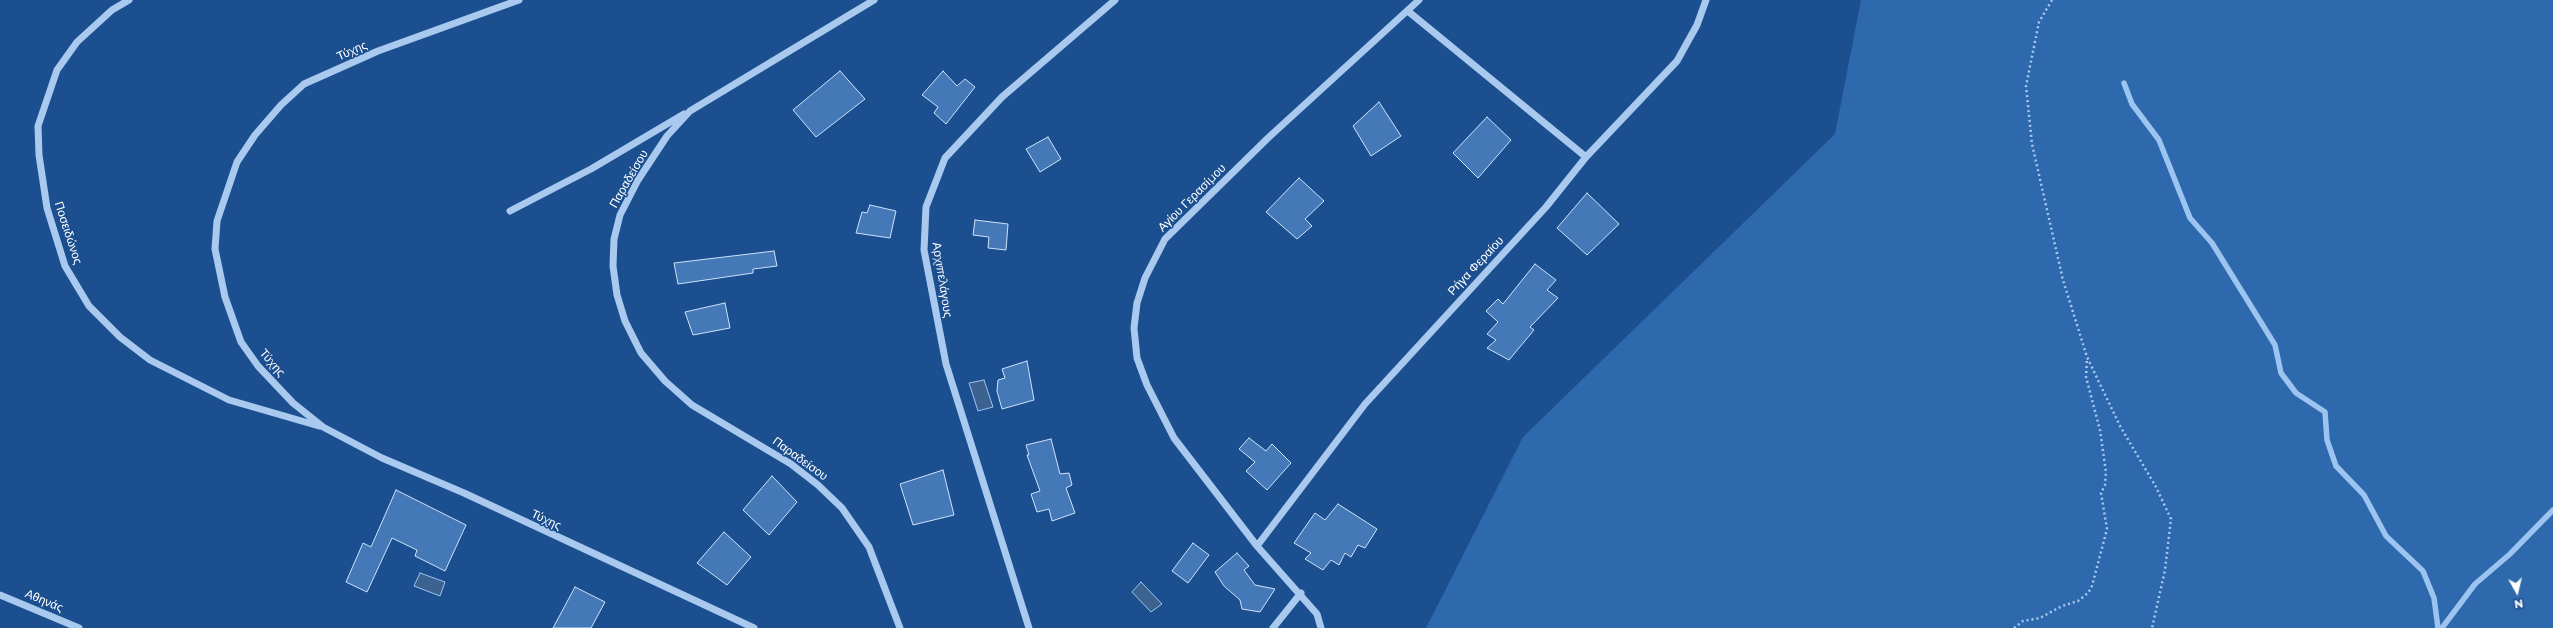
<!DOCTYPE html>
<meta charset="utf-8">
<style>
body{margin:0}
#map{position:relative;width:2553px;height:628px;overflow:hidden;background:#1b4f8f;font-family:Montserrat,sans-serif}
canvas{display:block}
.north{position:absolute;left:2497px;top:572px;width:40px;height:40px;-webkit-text-stroke:3px #1b4f8f;paint-order:stroke;rotate:172deg;font-size:11px;font-weight:700;line-height:16px;text-align:center;color:#fff}
.north::after{content:'';display:block;margin:auto;width:14px;height:18px;background:#fff;clip-path:polygon(50% 0,100% 100%,50% 72%,0 100%)}
</style>
<div id="map">
<canvas width="2553" height="628"></canvas>
<div class="north">N</div>
</div>
<script>
const ctx = document.querySelector('canvas').getContext('2d');
ctx.lineJoin = 'round';
function fillPath(path, color) {
  ctx.fillStyle = color;
  ctx.fill(path, 'evenodd');
}
function toPath(rows) {
  const path = new Path2D();
  for (const r of rows) {
    path.moveTo(r[0], r[1]);
    for (let i = 2; i < r.length; i += 2) path.lineTo(r[i], r[i + 1]);
  }
  return path;
}
function stroke(path, color, width, dash) {
  ctx.strokeStyle = color;
  ctx.lineWidth = width;
  ctx.lineCap = dash ? 'butt' : 'round';
  ctx.setLineDash(dash || []);
  ctx.stroke(path);
}
function label(font, color, halo, rows, align = 'center') {
  ctx.font = font + ' Montserrat,sans-serif';
  ctx.lineWidth = 3;
  ctx.setLineDash([]);
  ctx.textBaseline = 'middle';
  ctx.strokeStyle = halo;
  ctx.fillStyle = color;
  for (const [text, x, y, turn = 0] of rows) {
    ctx.save();
    ctx.translate(x, y);
    ctx.rotate((+turn || 0) * Math.PI / 180);
    ctx.textAlign = isNaN(turn) ? turn : align;
    if (halo) ctx.strokeText(text, 0, 0);
    ctx.fillText(text, 0, 0);
    ctx.restore();
  }
}
fillPath(toPath([
 [1861,0,2553,0,2553,628,1426,628,1523,437,1835,134]
]), '#2e69ad');
const water = toPath([
 [984,380,993,407,978,411,969,383,984,380],
 [420,573,445,582,440,596,414,586,420,573],
 [1141,582,1162,604,1151,612,1132,592,1141,582]
]);
fillPath(water, '#3c6290');
stroke(water, '#9cc4f0', 1);
stroke(toPath([
 [2124,83,2132,104,2159,140,2190,218,2212,243,2275,345,2281,373,2296,393,2325,412,2327,440,2336,466,2364,495,2386,536,2423,571,2434,598,2438,628],
 [2442,628,2475,584,2510,554,2553,510]
]), '#9cc4f0', 5.5);
const building = toPath([
 [840,71,865,99,816,137,793,110,840,71],
 [943,71,957,86,965,79,975,87,946,124,934,113,938,107,922,95,943,71],
 [1379,102,1401,136,1371,156,1353,126,1379,102],
 [1487,117,1511,140,1478,178,1453,153,1487,117],
 [1048,137,1061,159,1040,172,1026,149,1048,137],
 [1299,178,1324,201,1305,219,1312,226,1297,239,1266,212,1299,178],
 [1587,193,1619,224,1587,255,1557,228,1587,193],
 [870,205,896,211,890,238,856,233,862,212,867,213,870,205],
 [975,220,1008,224,1006,250,988,248,989,237,973,235,975,220],
 [774,251,777,266,753,269,753,273,678,284,674,263,774,251],
 [1535,264,1556,280,1547,290,1558,298,1530,327,1534,330,1509,360,1487,348,1496,340,1487,334,1498,322,1486,311,1498,299,1503,304,1535,264],
 [725,303,730,328,693,335,685,312,725,303],
 [1027,361,1034,400,1002,409,997,391,998,380,1005,378,1002,369,1027,361],
 [1249,438,1266,451,1272,444,1291,463,1267,490,1246,471,1255,462,1239,449,1249,438],
 [1051,439,1060,474,1069,473,1072,485,1066,488,1075,513,1052,521,1049,509,1037,512,1031,494,1040,491,1027,455,1029,455,1026,445,1051,439],
 [943,470,954,515,913,525,900,484,943,470],
 [772,476,797,502,769,535,743,510,772,476],
 [396,490,466,525,445,571,415,556,417,550,392,538,367,592,346,582,363,543,371,547,396,490],
 [1338,504,1377,529,1365,548,1358,545,1351,557,1345,553,1339,565,1331,560,1323,570,1305,559,1311,553,1294,543,1315,513,1325,520,1338,504],
 [724,532,751,557,727,585,697,563,724,532],
 [1193,543,1209,555,1188,583,1172,571,1193,543],
 [1237,553,1249,566,1244,570,1255,585,1275,589,1260,612,1242,609,1240,600,1224,586,1215,572,1237,553],
 [575,587,605,602,591,628,553,628,575,587]
]);
fillPath(building, '#4478b7');
stroke(building, '#cfe3fa', 1);
stroke(toPath([
 [2052,0,2039,22,2026,86,2032,144,2063,280,2087,357,2120,426,2156,487,2171,519,2165,570,2152,628],
 [2014,628,2023,621,2040,618,2062,606,2078,601,2088,593,2092,586,2107,529,2101,493,2105,485,2106,472,2100,430,2086,377,2087,358]
]), '#a9c9ee', 2.5, [2, 3]);
stroke(toPath([
 [129,0,112,10,77,42,57,70,38,126,39,155,47,208,65,266,89,306,120,337,150,360,229,400,319,426],
 [519,0,378,51,304,84,281,105,255,135,237,162,217,221,215,249,225,297,241,342,258,366,293,403,323,427,382,458,464,493,754,628],
 [874,0,690,111,667,136,638,180,620,215,614,239,613,266,617,295,625,321,641,353,665,381,692,405,791,464,818,485,842,508,869,547,900,628],
 [1409,12,1586,157],
 [510,211,591,169,684,114],
 [1257,546,1365,404,1546,207,1586,157,1677,61,1697,25,1706,0],
 [0,595,79,628],
 [1029,628,946,364,924,250,926,207,945,158,1002,97,1115,0],
 [1273,628,1301,593],
 [1321,628,1317,614,1257,546,1174,438,1147,385,1137,358,1134,328,1137,303,1145,278,1165,239,1268,138,1419,0]
]), '#a9c9ee', 7);
label('12px', '#fff', '#1b4f8f', [
 ["Τύχης",352,51,-24],
 ["Παραδείσου",629,179,-60],
 ["Αγίου Γερασίμου",1192,198,-45],
 ["Ποσειδώνος",68,233,72],
 ["Ρήγα Φεραίου",1476,266,-47],
 ["Αρχιπελάγους",942,280,81],
 ["Τύχης",272,363,49],
 ["Παραδείσου",800,459,36],
 ["Τύχης",546,520,25],
 ["Αθηνάς",44,601,23]
]);
</script>
